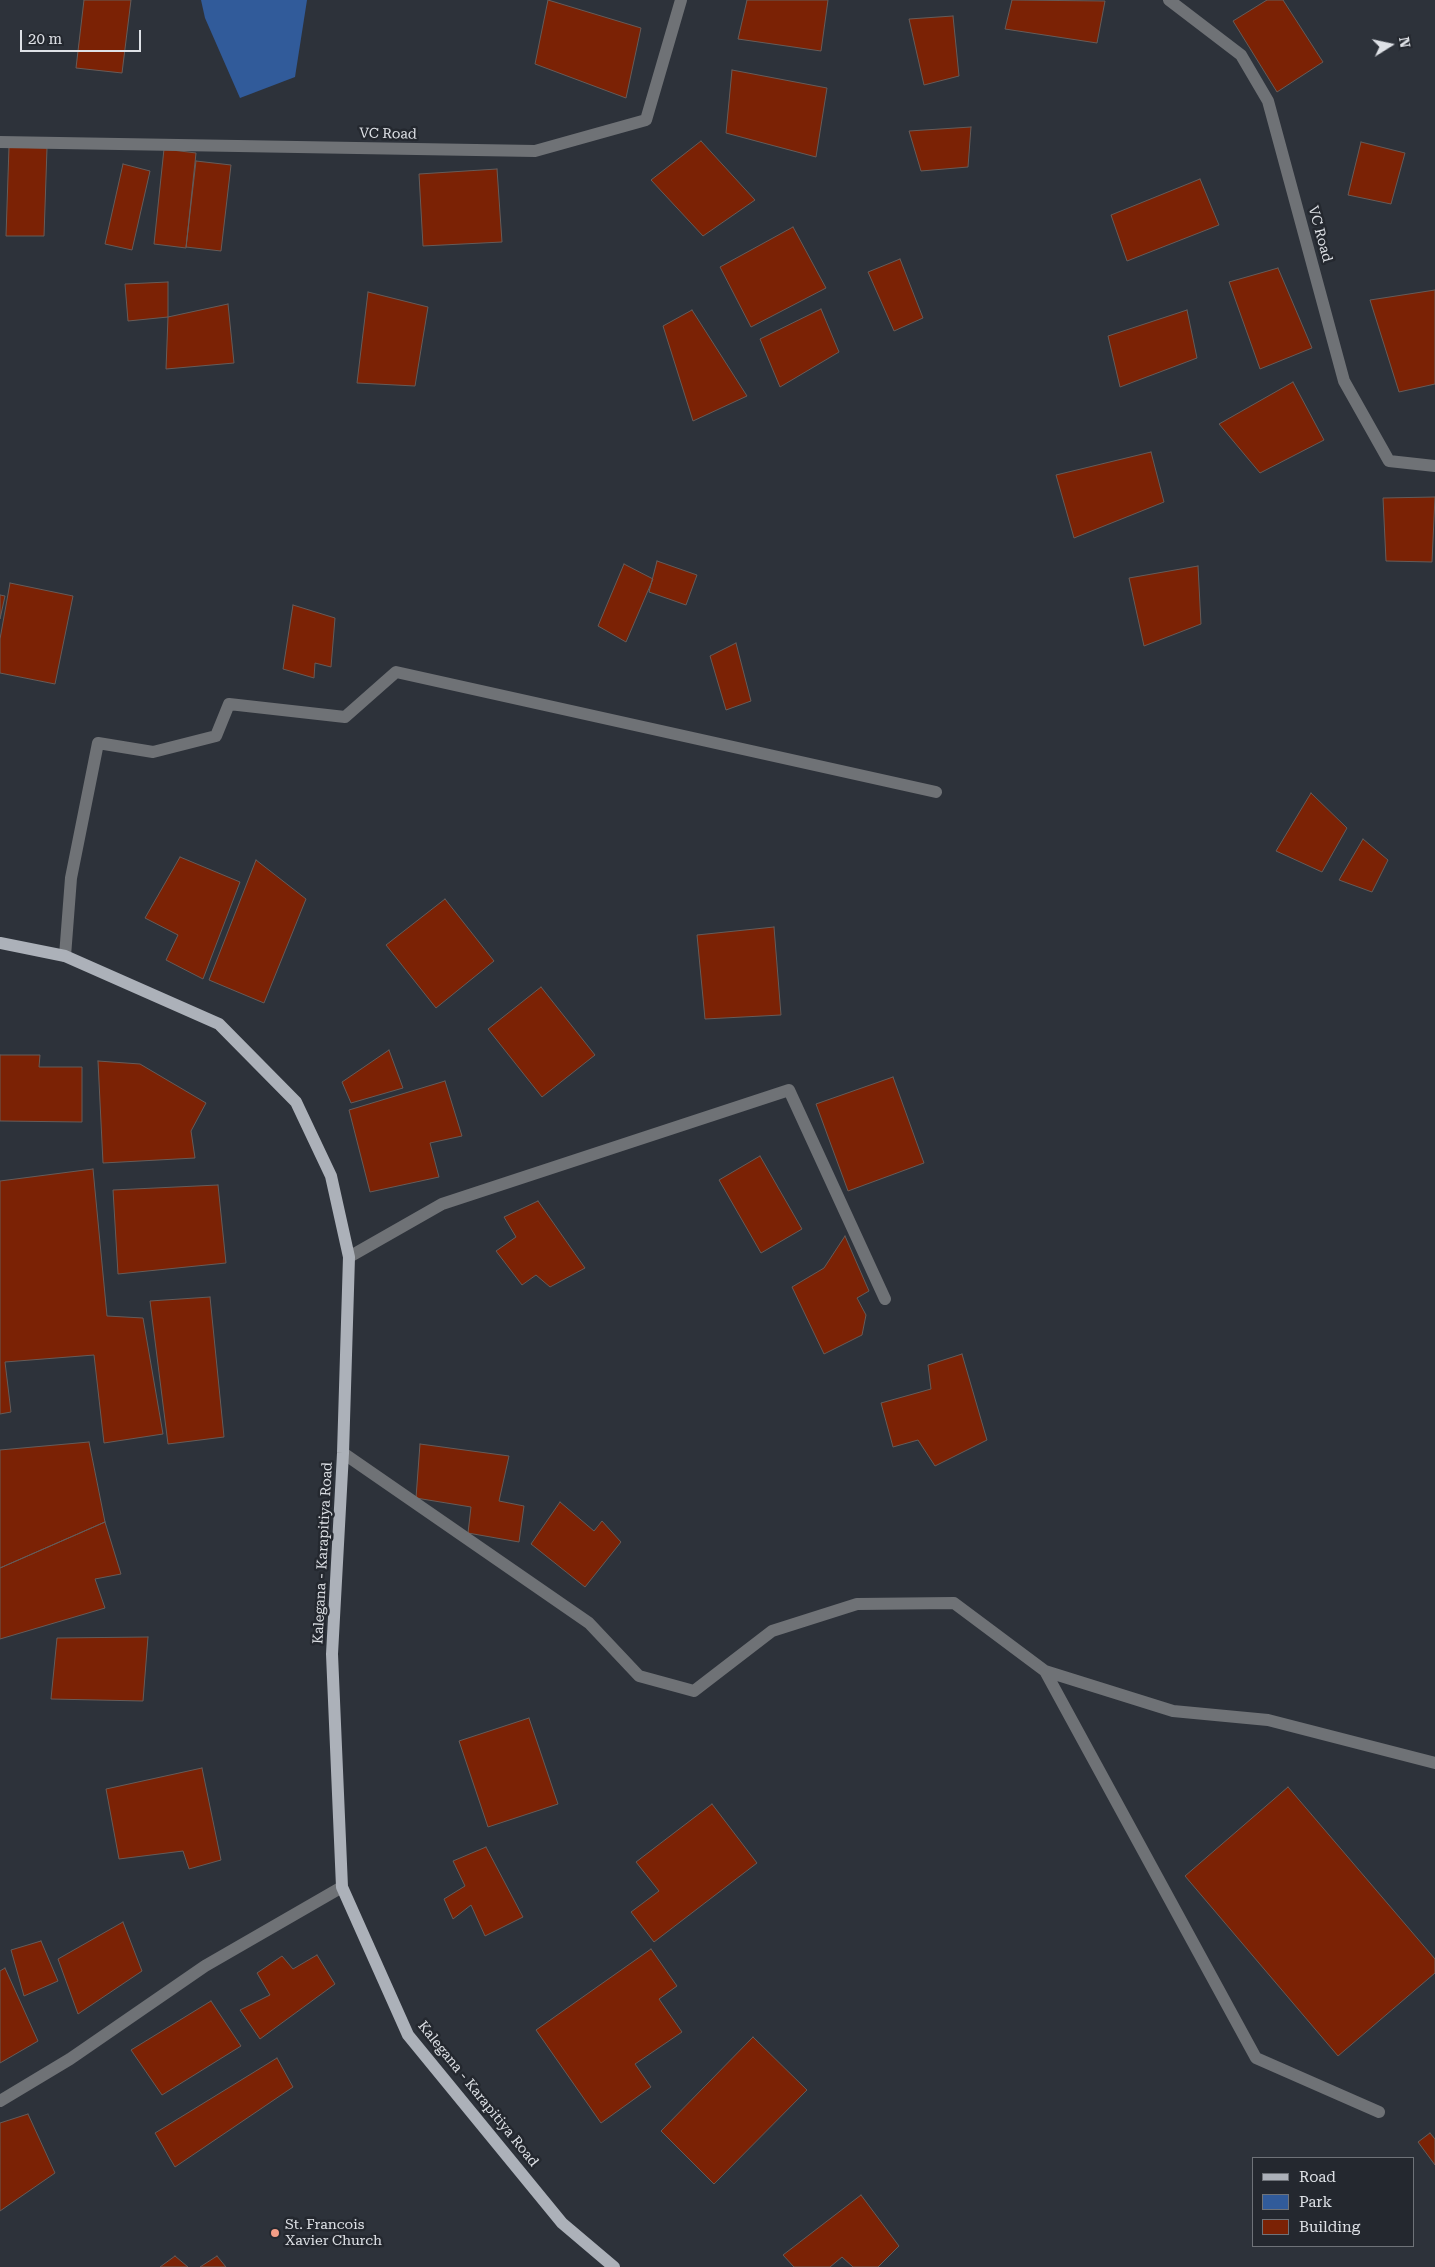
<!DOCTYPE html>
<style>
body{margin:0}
#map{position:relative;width:1435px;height:2267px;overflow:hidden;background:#2d323a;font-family:"Roboto Serif",serif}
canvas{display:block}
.legend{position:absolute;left:1252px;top:2157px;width:162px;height:90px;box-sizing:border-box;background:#24282f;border:1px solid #6e7278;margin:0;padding:6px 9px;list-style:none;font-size:15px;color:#dee1e6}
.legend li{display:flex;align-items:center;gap:10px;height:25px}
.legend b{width:25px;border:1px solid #6e7278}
.north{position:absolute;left:1365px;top:20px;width:50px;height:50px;-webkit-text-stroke:4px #24282f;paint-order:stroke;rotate:80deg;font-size:14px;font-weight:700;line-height:20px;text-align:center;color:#dee1e6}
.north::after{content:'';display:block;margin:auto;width:18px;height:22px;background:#dee1e6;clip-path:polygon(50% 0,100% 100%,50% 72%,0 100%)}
.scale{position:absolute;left:20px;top:30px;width:121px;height:22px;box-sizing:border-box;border:2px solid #dee1e6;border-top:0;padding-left:6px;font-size:15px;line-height:18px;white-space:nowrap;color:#dee1e6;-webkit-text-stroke:4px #24282f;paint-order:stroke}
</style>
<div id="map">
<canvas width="1435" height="2267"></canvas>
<ul class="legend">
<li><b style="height:6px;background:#acb1b9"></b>Road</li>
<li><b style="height:14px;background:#315b9a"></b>Park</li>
<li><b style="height:14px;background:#7b2205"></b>Building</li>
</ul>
<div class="north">N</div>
<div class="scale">20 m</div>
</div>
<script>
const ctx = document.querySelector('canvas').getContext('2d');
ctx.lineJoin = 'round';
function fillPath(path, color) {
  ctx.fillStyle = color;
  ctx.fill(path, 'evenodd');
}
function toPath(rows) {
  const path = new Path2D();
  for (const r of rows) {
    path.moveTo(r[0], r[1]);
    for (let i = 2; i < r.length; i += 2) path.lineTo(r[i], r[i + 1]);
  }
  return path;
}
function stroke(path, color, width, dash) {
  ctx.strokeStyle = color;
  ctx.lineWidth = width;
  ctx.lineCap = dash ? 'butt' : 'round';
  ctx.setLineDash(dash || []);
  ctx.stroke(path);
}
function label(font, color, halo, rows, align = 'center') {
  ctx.font = font + ' "Roboto Serif",serif';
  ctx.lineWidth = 5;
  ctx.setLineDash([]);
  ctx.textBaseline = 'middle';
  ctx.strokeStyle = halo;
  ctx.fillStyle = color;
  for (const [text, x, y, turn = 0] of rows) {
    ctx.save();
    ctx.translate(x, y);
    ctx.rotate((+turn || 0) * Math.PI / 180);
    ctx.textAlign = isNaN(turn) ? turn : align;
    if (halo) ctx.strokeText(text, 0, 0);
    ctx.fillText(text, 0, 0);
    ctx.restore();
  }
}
fillPath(toPath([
 [201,0,307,0,295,77,240,98,205,18]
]), '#315b9a');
const building = toPath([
 [84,0,131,0,122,73,76,68,84,0],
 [548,0,641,28,626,98,535,64,548,0],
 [747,0,828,0,821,51,738,39,747,0],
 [1012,0,1105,1,1097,43,1005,29,1012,0],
 [1267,0,1283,0,1323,62,1277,92,1233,21,1267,0],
 [953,16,959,76,924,85,909,19,953,16],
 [732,70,827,88,816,157,726,133,732,70],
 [971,127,968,167,921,171,909,131,971,127],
 [701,141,755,200,703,236,651,180,701,141],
 [1361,142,1405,153,1391,204,1348,195,1361,142],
 [9,147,47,148,44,236,6,236,9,147],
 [164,149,196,153,186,248,154,244,164,149],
 [196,161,231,165,221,251,186,247,196,161],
 [123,164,150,171,132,250,105,244,123,164],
 [497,169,502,242,423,246,419,174,497,169],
 [1200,179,1219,225,1127,261,1111,215,1200,179],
 [793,227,826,288,751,327,720,267,793,227],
 [900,259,923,318,894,331,868,272,900,259],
 [1278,268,1312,348,1260,369,1229,282,1278,268],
 [168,282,168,317,128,321,125,284,168,282],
 [1435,290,1435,384,1399,392,1370,300,1435,290],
 [368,292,428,307,415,386,357,383,368,292],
 [228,304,234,363,166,369,168,317,228,304],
 [821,309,839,352,780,387,760,339,821,309],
 [692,310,747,396,693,421,663,326,692,310],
 [1187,310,1197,358,1120,387,1108,336,1187,310],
 [1293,382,1324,440,1260,473,1219,424,1293,382],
 [1151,452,1164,502,1074,538,1056,475,1151,452],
 [1435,497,1432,562,1386,561,1383,498,1435,497],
 [657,561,697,575,686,605,649,592,657,561],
 [624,564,653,579,626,642,598,626,624,564],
 [1198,566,1201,624,1144,646,1129,578,1198,566],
 [10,583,73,596,55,684,0,673,0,639,10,583],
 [0,595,5,596,0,619,0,595],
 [293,605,335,618,331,667,315,663,314,678,283,669,293,605],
 [736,643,751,701,726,710,710,656,736,643],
 [1311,793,1347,828,1322,872,1276,851,1311,793],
 [1363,839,1388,860,1372,892,1339,880,1363,839],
 [180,857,240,882,203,979,166,960,178,935,145,918,180,857],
 [256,860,306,899,264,1003,209,980,256,860],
 [445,899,494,961,436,1008,386,945,445,899],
 [774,927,781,1015,705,1019,697,935,774,927],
 [541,987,595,1055,542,1097,488,1029,541,987],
 [389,1050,403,1088,351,1103,342,1082,389,1050],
 [0,1055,40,1055,39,1067,82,1067,82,1122,0,1121,0,1055],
 [98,1061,140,1064,206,1103,191,1131,195,1158,103,1163,98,1061],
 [893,1077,924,1163,848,1191,816,1104,893,1077],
 [445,1081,462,1136,430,1143,439,1177,370,1192,349,1110,445,1081],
 [760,1156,802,1229,761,1253,719,1180,760,1156],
 [93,1169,107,1316,143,1318,163,1434,104,1443,94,1355,5,1362,11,1412,0,1414,0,1181,93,1169],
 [218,1185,226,1263,118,1274,113,1190,218,1185],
 [538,1201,585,1268,550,1287,536,1275,522,1285,496,1251,516,1237,504,1217,538,1201],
 [845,1236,869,1291,857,1298,866,1315,862,1335,824,1354,792,1287,824,1268,845,1236],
 [210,1297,224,1437,168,1444,150,1301,210,1297],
 [962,1354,987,1440,935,1466,918,1440,893,1447,881,1403,931,1389,928,1365,962,1354],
 [89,1442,105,1522,0,1568,0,1450,89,1442],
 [420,1444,509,1456,499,1501,524,1506,519,1542,468,1533,471,1507,416,1498,420,1444],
 [560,1502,594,1531,602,1521,621,1542,585,1587,531,1544,560,1502],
 [105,1522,121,1574,95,1579,105,1608,0,1639,0,1568,105,1522],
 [148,1637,143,1701,51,1699,57,1638,148,1637],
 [529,1718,558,1804,488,1827,459,1741,529,1718],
 [202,1768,221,1860,189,1869,183,1851,119,1859,106,1789,202,1768],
 [1288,1787,1435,1959,1435,1973,1338,2056,1185,1876,1288,1787],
 [712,1804,757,1863,654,1942,631,1912,659,1891,636,1862,712,1804],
 [486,1847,523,1917,485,1936,471,1905,453,1919,444,1899,465,1886,453,1861,486,1847],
 [123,1922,142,1971,78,2014,58,1959,123,1922],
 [41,1941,58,1981,24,1996,11,1950,41,1941],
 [651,1949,677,1986,659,1999,682,2032,635,2064,651,2087,601,2123,536,2030,651,1949],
 [317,1955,335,1984,260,2039,240,2010,270,1995,257,1973,282,1956,293,1969,317,1955],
 [5,1968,38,2041,0,2063,0,1971,5,1968],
 [211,2001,241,2046,162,2095,131,2050,211,2001],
 [753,2037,807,2090,714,2184,661,2131,753,2037],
 [277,2058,293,2087,175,2167,155,2133,277,2058],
 [28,2114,55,2173,0,2211,0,2123,28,2114],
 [1430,2133,1435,2139,1435,2165,1418,2142,1430,2133],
 [861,2195,899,2246,878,2267,853,2267,842,2257,830,2267,794,2267,783,2255,861,2195],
 [175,2256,188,2267,160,2267,175,2256],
 [217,2256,226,2267,200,2267,217,2256]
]);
fillPath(building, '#7b2205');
stroke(building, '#665c59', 1);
stroke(toPath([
 [1169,0,1241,55,1268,101,1344,381,1389,461,1435,466],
 [0,142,535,151,646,120,681,0],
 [65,956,71,878,98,743,153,752,216,736,229,704,345,717,396,672,936,792],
 [349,1257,442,1204,789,1090,885,1299],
 [343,1453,589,1623,639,1676,694,1691,772,1631,857,1604,954,1603,1045,1671,1256,2058,1379,2112],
 [1045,1671,1173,1711,1268,1720,1435,1763],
 [0,2101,70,2059,205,1966,342,1887]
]), '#6f7276', 12);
stroke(toPath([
 [0,943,65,956,219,1024,296,1102,331,1176,349,1257,343,1453,332,1654,342,1887,408,2035,562,2223,614,2267]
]), '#acb1b9', 12);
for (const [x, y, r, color] of [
 [275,2233,5,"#f49e87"]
]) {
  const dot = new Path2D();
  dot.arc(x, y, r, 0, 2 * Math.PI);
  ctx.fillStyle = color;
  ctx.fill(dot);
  stroke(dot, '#24282f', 2);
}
label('14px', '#dee1e6', '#24282f', [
 ["VC Road",388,134,1],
 ["VC Road",1320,234,75],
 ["Kalegana - Karapitiya Road",323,1553,-87],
 ["Kalegana - Karapitiya Road",478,2094,51]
]);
label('14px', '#dee1e6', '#24282f', [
 ["St. Francois",285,2225],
 ["Xavier Church",285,2241]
], 'left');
</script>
